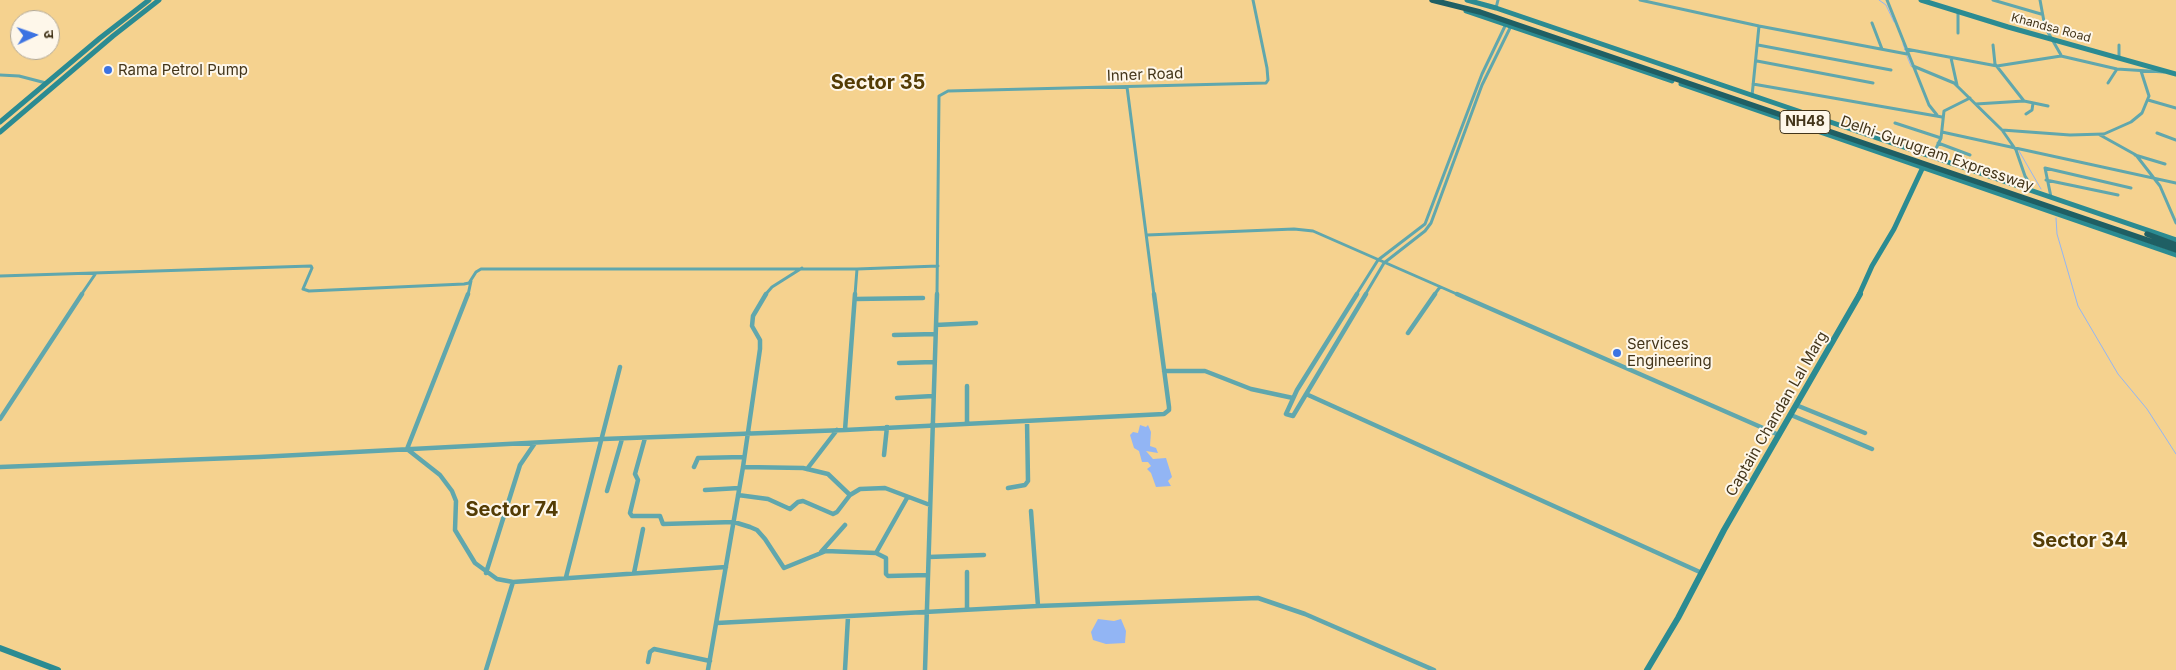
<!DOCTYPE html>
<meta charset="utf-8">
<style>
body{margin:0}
#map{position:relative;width:2176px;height:670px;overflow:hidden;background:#f5d28f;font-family:Inter,"Noto Sans Devanagari",sans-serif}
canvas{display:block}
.north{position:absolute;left:10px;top:10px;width:50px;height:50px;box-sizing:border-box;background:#fef7ea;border:1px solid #b3a997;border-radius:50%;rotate:87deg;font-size:14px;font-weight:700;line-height:20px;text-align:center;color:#43351a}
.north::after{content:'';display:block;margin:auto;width:18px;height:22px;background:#3c73e2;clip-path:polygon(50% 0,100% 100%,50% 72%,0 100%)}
</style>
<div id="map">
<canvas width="2176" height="670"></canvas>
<div class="north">उ</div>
</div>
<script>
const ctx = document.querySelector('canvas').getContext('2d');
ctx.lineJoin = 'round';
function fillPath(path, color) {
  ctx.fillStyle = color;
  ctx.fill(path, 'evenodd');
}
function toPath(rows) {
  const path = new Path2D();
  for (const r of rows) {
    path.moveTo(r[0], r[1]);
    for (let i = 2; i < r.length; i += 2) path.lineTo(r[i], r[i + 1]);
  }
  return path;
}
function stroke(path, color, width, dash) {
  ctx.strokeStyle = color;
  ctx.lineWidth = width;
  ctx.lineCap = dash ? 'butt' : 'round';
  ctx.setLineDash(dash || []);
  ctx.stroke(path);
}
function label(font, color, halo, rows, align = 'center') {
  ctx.font = font + ' Inter,sans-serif';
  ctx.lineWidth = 4;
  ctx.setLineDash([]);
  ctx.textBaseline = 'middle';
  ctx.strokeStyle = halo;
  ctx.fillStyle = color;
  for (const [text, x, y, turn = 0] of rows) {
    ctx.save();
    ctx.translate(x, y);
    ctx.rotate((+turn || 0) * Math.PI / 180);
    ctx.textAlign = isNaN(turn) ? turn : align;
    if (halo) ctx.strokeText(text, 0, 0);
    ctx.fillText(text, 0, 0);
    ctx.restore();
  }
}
fillPath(toPath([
 [1140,425,1146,427,1148,425,1151,432,1150,446,1156,448,1158,453,1146,451,1153,459,1166,458,1172,477,1168,481,1171,486,1156,487,1151,473,1147,469,1151,466,1148,462,1142,462,1139,451,1134,448,1130,435,1133,432,1138,433],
 [1098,619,1114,621,1121,619,1126,631,1125,643,1106,644,1093,640,1091,632]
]), '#92b5f4');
stroke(toPath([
 [1879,0,1886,5,1894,22],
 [1903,44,1906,52],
 [1907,56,1911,66],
 [1976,106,1989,119],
 [2019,151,2041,189],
 [2056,218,2057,234,2078,306,2118,374,2147,409,2176,454]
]), '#92b5f4', 1);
stroke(toPath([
 [1640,0,1759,26,1752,96],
 [1887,0,1929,105,1937,115],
 [1993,0,2041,14],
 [2040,0,2045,27,2061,55],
 [1496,8,1498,0],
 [1958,12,1958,33],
 [1872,23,1882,49],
 [1759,26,1907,54],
 [1758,45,1891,70],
 [1993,45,1995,64,2024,101],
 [2119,45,2119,57],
 [1906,49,1997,66,2061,56,2117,69,2164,72],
 [1951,58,1957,85],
 [1757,61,1873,83],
 [1913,66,1954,83,2002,130,2016,150,2025,176,2030,184,2028,190],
 [0,75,19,76,46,83],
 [2108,83,2117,69],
 [1753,84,1942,117],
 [1127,87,1154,295],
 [2148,100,2176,108],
 [1976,104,2024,101,2048,106],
 [2026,114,2032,110,2033,103],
 [1895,123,1941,138],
 [2002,130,2070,135,2104,134,2131,122,2142,113,2149,96,2141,71],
 [1942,132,2176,183],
 [2157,133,2176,140],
 [2100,135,2136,155,2160,186,2176,223],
 [1938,143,1970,155],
 [2135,155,2165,164],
 [1932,157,1941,138,1944,111,1970,98],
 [2046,180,2118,195],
 [2051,197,2045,168,2131,188],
 [1147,235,1294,229,1313,231,1459,295],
 [0,276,311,266,312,268,303,289,309,291,464,284,469,283,476,272,481,269,857,269,938,266],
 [81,295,96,273],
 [468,295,471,281],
 [765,295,772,287,802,268],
 [855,295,857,269],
 [937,295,939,96,948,91,1266,83,1268,80,1267,68,1253,0],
 [1356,295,1378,260,1425,224,1482,74,1506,24],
 [1365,295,1384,263,1425,231,1431,223,1482,85,1511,26],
 [1434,295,1440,287]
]), '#60a7ad', 3);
stroke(toPath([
 [468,294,407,449,440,475,452,491,456,501,455,530,475,563,497,579,513,582,726,567],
 [1357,294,1297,390,1286,414,1293,416,1366,294],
 [1457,294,1779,435],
 [855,299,923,298],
 [936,325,976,323],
 [1408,333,1435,294],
 [894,335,935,334],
 [899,363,934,362],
 [1164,371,1205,371,1251,389,1293,398],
 [967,386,967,423],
 [1306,394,1702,573],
 [897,398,933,396],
 [1796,405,1865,433],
 [1791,415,1872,449],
 [0,419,82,294],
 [845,430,855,294],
 [645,438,635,474,638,480,630,513,632,516,660,516,663,524,734,522,750,527,757,530,765,539,784,568,826,551,876,553,886,558,886,574,888,576,928,575],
 [884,455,887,427],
 [0,467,259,457,603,439,845,430,1164,414,1169,410,1169,407,1154,294],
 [694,467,698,458,744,457],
 [743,467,803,468,828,474,850,495,860,489,885,488,930,505],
 [807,469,837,430],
 [1008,488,1025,485,1028,481,1027,421],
 [705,490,739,488],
 [607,491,622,439],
 [738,495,768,499,790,509,798,502,803,501,833,514,837,512,850,495],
 [1031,511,1038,606],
 [821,552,845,525],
 [876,553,907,498],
 [929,557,984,555],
 [967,572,967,609],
 [486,573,520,465,535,443],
 [634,573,643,529],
 [566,577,620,367],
 [717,623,1038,606,1258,598,1305,614,1434,670],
 [648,662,650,652,654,649,710,661],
 [486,670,513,582],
 [708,670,743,467,760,349,760,340,752,326,753,316,766,294],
 [845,670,848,617],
 [925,670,937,294]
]), '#60a7ad', 4.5);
stroke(toPath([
 [1467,0,1496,8,2176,240],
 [1921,0,2008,27,2176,74],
 [1466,11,1672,81],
 [1681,84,2176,255],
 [0,122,100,38,149,0],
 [0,132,113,36,159,0],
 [1859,295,1872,266,1894,229,1923,167]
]), '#2b8b92', 5);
stroke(toPath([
 [0,648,58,670],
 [1647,670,1678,618,1724,530,1860,294]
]), '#2b8b92', 6);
stroke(toPath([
 [1432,0,1480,12,2176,250],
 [2147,234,2176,245]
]), '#1f5f64', 5.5);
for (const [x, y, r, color] of [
 [108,70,5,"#3c73e2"],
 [1617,353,5,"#3c73e2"]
]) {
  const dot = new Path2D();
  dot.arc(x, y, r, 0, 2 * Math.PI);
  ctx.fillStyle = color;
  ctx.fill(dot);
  stroke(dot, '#fef7ea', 2);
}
label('12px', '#43351a', '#fef7ea', [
 ["Khandsa Road",2051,28,15]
]);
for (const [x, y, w] of [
 [1805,122,50]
]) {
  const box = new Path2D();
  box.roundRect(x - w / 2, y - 11.5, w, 23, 4);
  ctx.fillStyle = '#fef7ea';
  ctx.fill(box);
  stroke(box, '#43351a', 1);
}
label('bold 14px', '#43351a', null, [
 ["NH48",1805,122]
]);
label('15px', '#43351a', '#fef7ea', [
 ["Rama Petrol Pump",118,70],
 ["Services",1627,344],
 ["Engineering",1627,361]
], 'left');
label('15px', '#43351a', '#fef7ea', [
 ["Inner Road",1145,75,-2],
 ["Delhi-Gurugram Expressway",1937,154,19],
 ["Captain Chandan Lal Marg",1777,414,-60]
]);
label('bold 20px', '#543c04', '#fef7ea', [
 ["Sector 35",878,83],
 ["Sector 74",512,510],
 ["Sector 34",2080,541]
]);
</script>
